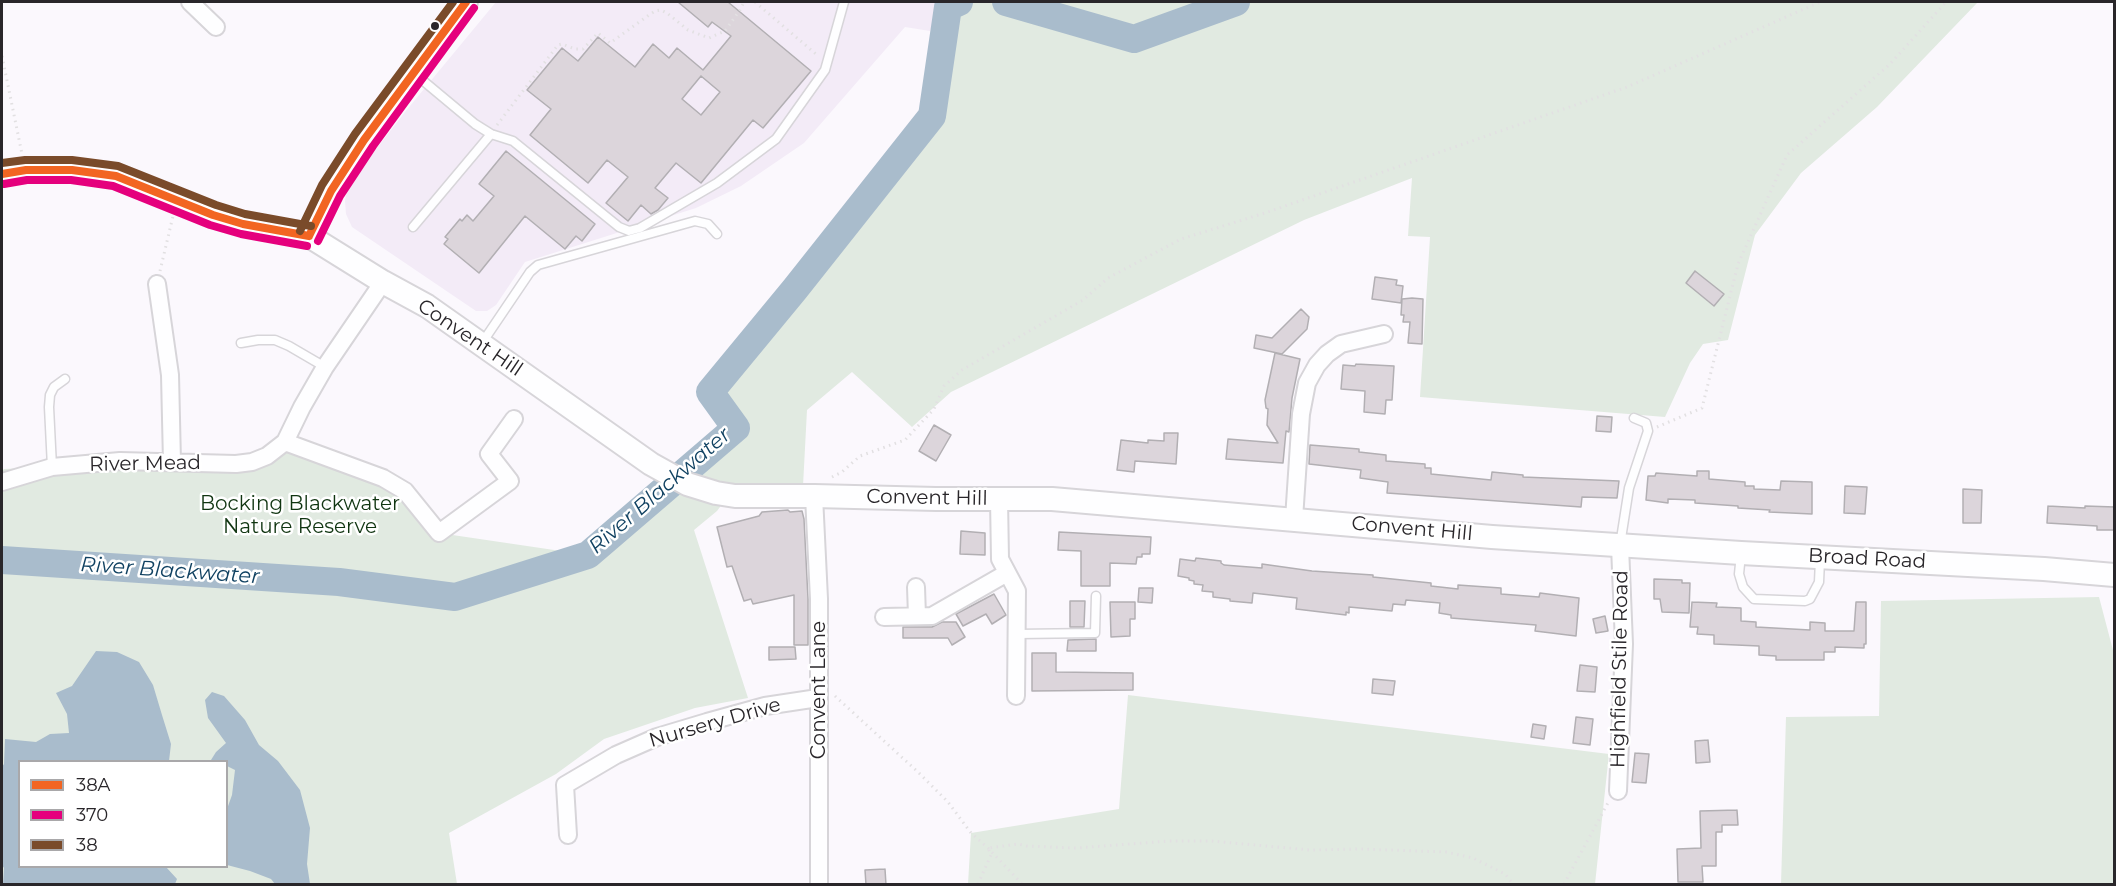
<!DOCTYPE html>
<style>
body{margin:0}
#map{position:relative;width:2116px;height:886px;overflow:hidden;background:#fbf8fd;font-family:Montserrat,sans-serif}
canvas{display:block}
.frame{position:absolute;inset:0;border:3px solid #29262a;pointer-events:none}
.legend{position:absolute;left:18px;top:760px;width:210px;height:108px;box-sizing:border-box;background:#fff;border:2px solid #a9a8aa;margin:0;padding:8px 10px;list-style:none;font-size:18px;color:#29262a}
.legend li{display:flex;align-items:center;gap:12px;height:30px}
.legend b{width:30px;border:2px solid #a9a8aa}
</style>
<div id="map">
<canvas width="2116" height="886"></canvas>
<div class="frame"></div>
<ul class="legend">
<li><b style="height:8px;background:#f26522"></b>38A</li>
<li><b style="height:8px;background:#e5007d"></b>370</li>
<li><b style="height:8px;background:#7a4b2a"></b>38</li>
</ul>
</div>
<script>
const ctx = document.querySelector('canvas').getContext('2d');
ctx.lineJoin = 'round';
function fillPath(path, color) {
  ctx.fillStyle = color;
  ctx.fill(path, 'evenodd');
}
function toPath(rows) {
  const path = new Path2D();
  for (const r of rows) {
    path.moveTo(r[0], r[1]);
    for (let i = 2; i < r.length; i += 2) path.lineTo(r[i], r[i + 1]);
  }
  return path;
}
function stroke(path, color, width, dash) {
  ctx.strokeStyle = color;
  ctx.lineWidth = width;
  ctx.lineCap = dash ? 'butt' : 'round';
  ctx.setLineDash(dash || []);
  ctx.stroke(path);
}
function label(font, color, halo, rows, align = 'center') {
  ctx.font = font + ' Montserrat,sans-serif';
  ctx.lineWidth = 5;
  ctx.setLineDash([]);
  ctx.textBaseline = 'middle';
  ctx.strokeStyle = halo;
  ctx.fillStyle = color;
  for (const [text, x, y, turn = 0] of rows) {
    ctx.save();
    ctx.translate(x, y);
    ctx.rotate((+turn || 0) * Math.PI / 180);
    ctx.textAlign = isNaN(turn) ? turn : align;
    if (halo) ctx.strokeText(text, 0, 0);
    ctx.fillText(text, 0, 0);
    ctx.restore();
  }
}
fillPath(toPath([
 [496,2,944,2,930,31,905,27,804,143,741,186,696,208,525,262,496,305,487,311,476,311,352,227,346,214,345,201,348,185,405,112]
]), '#f3ebf7');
fillPath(toPath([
 [959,2,1978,2,1877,107,1801,173,1755,235,1728,340,1703,344,1690,363,1665,417,1420,397,1430,237,1408,236,1412,178,1304,220,951,392,912,427,852,372,807,410,803,486,731,492,717,511,694,530,748,698,695,708,604,739,556,774,449,833,457,884,2,884,2,471,4,469,191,460,236,464,285,442,383,478,439,533,588,555,735,428,710,392,795,289,932,116,948,7],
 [20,762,226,762,226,866,20,866],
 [2099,597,2114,654,2114,884,1781,884,1786,717,1879,716,1881,601],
 [1128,695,1609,754,1595,884,968,884,971,833,1119,809]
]), '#e1eae1');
fillPath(toPath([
 [96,651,117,652,139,662,153,685,162,715,171,744,169,761,20,762,20,866,166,867,177,879,175,884,3,884,4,868,2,865,2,767,4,764,5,739,36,742,50,734,69,733,67,714,56,693,72,686],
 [212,692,224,696,245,720,259,745,278,761,300,790,310,828,307,864,310,884,275,884,271,879,250,871,227,865,227,809,232,795,235,770,227,766,226,762,211,760,216,752,226,743,208,718,205,700]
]), '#a9bccc');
stroke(toPath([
 [1006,2,1134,39,1236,2],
 [2,560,339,582,455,597,588,555,736,428,710,392,795,289,932,116,948,7,959,2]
]), '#a9bccc', 28);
const building = toPath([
 [678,2,728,2,811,71,763,128,753,120,701,183,676,163,655,188,668,198,658,210,651,214,641,205,628,221,606,203,628,177,607,160,588,183,530,135,551,109,527,90,562,48,578,61,598,37,635,67,653,44,669,58,677,48,703,70,731,36,712,22,708,27,678,2],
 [701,76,720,92,701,115,682,99,701,76],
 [506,151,595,224,582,241,576,236,565,249,525,216,479,273,444,244,448,239,445,237,460,219,462,221,467,215,473,221,494,196,479,184,506,151],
 [1695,271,1724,294,1714,306,1686,283,1695,271],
 [1375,277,1397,280,1396,285,1403,286,1401,303,1372,299,1375,277],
 [1412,298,1423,299,1422,344,1408,343,1410,322,1403,322,1404,315,1401,315,1402,299,1412,298],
 [1301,309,1309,317,1307,329,1282,354,1254,348,1256,335,1272,338,1301,309],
 [1275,353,1300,359,1292,398,1289,432,1286,431,1283,463,1226,459,1228,439,1278,443,1267,425,1268,409,1266,408,1265,400,1275,353],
 [1356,364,1394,366,1392,400,1386,400,1385,414,1364,412,1365,391,1341,389,1343,365,1355,366,1356,364],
 [1597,416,1612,417,1611,432,1596,431,1597,416],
 [934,425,951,435,936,461,919,451,934,425],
 [1164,433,1178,433,1176,464,1135,461,1134,472,1117,470,1121,440,1148,443,1148,440,1164,441,1164,433],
 [1310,445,1359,449,1359,452,1386,455,1386,461,1425,464,1425,468,1431,468,1431,474,1491,480,1492,472,1523,475,1523,477,1619,481,1617,498,1582,497,1581,507,1387,493,1388,482,1360,478,1361,470,1309,464,1310,445],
 [1697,471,1709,471,1709,479,1745,482,1745,486,1754,486,1754,489,1780,490,1781,481,1812,482,1812,514,1769,512,1770,510,1738,508,1738,506,1695,503,1695,500,1668,499,1668,503,1646,500,1648,476,1655,476,1656,473,1697,476,1697,471],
 [1845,486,1867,487,1865,514,1844,513,1845,486],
 [1963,489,1982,490,1981,523,1963,523,1963,489],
 [2048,506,2085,508,2085,506,2115,507,2115,530,2097,530,2097,526,2047,523,2048,506],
 [788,510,790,512,802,511,804,519,808,599,808,645,794,645,794,595,753,604,751,599,744,601,732,566,727,567,717,527,759,516,762,512,788,510],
 [961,531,985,533,985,555,960,554,961,531],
 [1059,532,1151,537,1150,554,1142,554,1142,557,1137,557,1136,564,1110,563,1110,586,1081,586,1081,551,1058,550,1059,532],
 [1196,558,1221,561,1221,563,1224,565,1262,568,1262,564,1312,571,1373,575,1373,577,1431,583,1431,586,1458,589,1458,585,1501,588,1501,594,1539,597,1540,593,1579,598,1576,636,1535,631,1536,625,1451,618,1451,615,1439,613,1440,603,1406,600,1405,605,1393,604,1392,611,1349,607,1349,613,1346,612,1346,615,1296,609,1297,598,1253,593,1252,603,1230,601,1230,599,1213,597,1213,592,1202,591,1203,585,1194,584,1194,581,1189,580,1189,578,1178,576,1180,559,1195,561,1196,558],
 [1654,579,1682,580,1682,583,1690,583,1689,613,1662,612,1660,599,1654,599,1654,579],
 [1139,588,1153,588,1152,603,1138,602,1139,588],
 [994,594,1006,615,992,624,986,614,963,626,956,614,994,594],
 [1070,601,1085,601,1084,627,1070,627,1070,601],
 [1110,602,1135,602,1135,619,1130,619,1130,636,1111,637,1110,602],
 [1692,602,1717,603,1716,607,1741,608,1741,621,1756,622,1756,627,1810,630,1810,622,1825,623,1825,631,1854,631,1856,602,1866,602,1866,644,1864,644,1864,648,1835,647,1835,652,1824,652,1824,660,1776,660,1776,656,1759,655,1759,646,1714,644,1714,635,1697,634,1698,627,1690,627,1692,602],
 [1605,616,1608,631,1596,633,1593,619,1605,616],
 [942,622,956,622,965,637,952,645,948,638,903,638,903,627,932,627,942,622],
 [1096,639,1096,651,1067,651,1068,640,1096,639],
 [769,647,795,647,796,659,769,660,769,647],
 [1032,653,1056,653,1056,672,1133,673,1133,690,1032,691,1032,653],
 [1580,665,1597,667,1595,692,1577,691,1580,665],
 [1373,679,1395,681,1393,695,1372,693,1373,679],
 [1576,717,1593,719,1590,745,1573,743,1576,717],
 [1533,724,1546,726,1544,739,1531,737,1533,724],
 [1708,740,1710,762,1696,763,1695,741,1708,740],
 [1635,753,1649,754,1646,783,1632,782,1635,753],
 [1737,810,1738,825,1722,825,1722,832,1716,832,1716,866,1702,866,1703,882,1678,882,1677,849,1701,848,1700,811,1737,810],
 [885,869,886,885,866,885,865,870,885,869]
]);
fillPath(building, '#dcd5db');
stroke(building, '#b2afb3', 1.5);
const service = toPath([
 [415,74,475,124,491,134,513,141,619,227,629,231,640,228,717,183,776,139,825,70,844,2],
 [413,227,491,134],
 [241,343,258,340,275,340,289,346,325,367],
 [482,343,530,272,538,265,695,221,708,224,717,234],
 [52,467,49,407,50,395,54,387,65,379],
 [1620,545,1629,488,1648,431,1646,423,1634,418],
 [1741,554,1739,574,1743,587,1754,599,1805,601,1810,599,1819,582,1820,560],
 [1017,634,1095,633,1096,596]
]);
const minor = toPath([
 [190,2,216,27],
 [157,284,170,375,172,462],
 [285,442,383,478,405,491,439,533,510,481,489,454,514,419],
 [2,482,52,467,120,461,236,464,252,462,267,456,285,442,302,407,325,367,383,282],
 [814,496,819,599,819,884],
 [999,499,1000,559,1017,591,1016,696],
 [1294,519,1301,414,1307,383,1317,365,1327,354,1341,344,1384,334],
 [916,587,917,616],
 [884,617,932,616,1007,573],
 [1618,791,1624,644,1620,546],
 [568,835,565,785,616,755,657,737,707,722,765,706,818,698]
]);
const tertiary = toPath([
 [2,174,26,170,72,170,116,176,213,215,243,224,309,236]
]);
const secondary = toPath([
 [466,2,364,140,331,191,309,236,383,282,427,306,651,464,687,484,716,493,735,496,814,496,936,499,1052,499,1492,537,1741,553,2044,569,2114,575]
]);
stroke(service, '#d7d5d9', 11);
stroke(minor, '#d7d5d9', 20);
stroke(tertiary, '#d7d5d9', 22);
stroke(secondary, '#d7d5d9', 26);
stroke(toPath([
 [755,2,817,55],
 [2,56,22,154],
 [497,125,558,45,562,44,575,49,583,49,598,33,610,43,649,15,655,11,661,10,667,13,688,30,709,38,725,31,740,10,744,2],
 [160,271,173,216],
 [1657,427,1702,408,1738,264,1787,155,1890,64,1946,2],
 [832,477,842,472,860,456,905,440,934,409,944,386,962,370,1083,300,1108,278,1181,239,1265,213,1627,87,1820,2],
 [835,696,919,773,948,802,971,833,988,848,1022,884],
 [978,884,991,855,988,848,1018,844,1027,846,1077,848,1169,841,1211,841,1310,850,1361,849,1446,852,1473,858,1505,874,1513,884],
 [1564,884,1609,801]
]), '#e2e0e2', 3, [1.5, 4.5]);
stroke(service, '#fefeff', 8);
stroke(minor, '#fefeff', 16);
stroke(tertiary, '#fefeff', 20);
stroke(secondary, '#fefeff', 22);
stroke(toPath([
 [2,174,26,170,72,170,116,176,213,215,243,224,309,236],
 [309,236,331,191,364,140,466,2]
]), '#f26522', 8);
stroke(toPath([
 [4,184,27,180,71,180,113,186,210,225,241,234,307,246],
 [318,241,340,196,373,146,474,8]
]), '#e5007d', 8);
stroke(toPath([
 [2,163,25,160,72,160,118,166,216,205,245,214,311,226],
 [300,231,322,185,355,134,453,2]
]), '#7a4b2a', 8);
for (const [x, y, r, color] of [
 [435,26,5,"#29262a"]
]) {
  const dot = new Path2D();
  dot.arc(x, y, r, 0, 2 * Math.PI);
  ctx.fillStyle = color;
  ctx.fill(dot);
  stroke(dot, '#fff', 2);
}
label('20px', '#29262a', '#fff', [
 ["Convent Hill",470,338,34],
 ["River Mead",145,464,-1],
 ["Convent Hill",927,498,1],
 ["Convent Hill",1412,529,5],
 ["Broad Road",1867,559,3],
 ["Highfield Stile Road",1620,669,-89],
 ["Convent Lane",819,690,-90],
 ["Nursery Drive",715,723,-16]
]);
label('20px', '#103511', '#fff', [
 ["Bocking Blackwater",300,504],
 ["Nature Reserve",300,527]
]);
label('italic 21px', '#114262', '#fff', [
 ["River Blackwater",660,491,-41],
 ["River Blackwater",170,571,4]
]);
</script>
